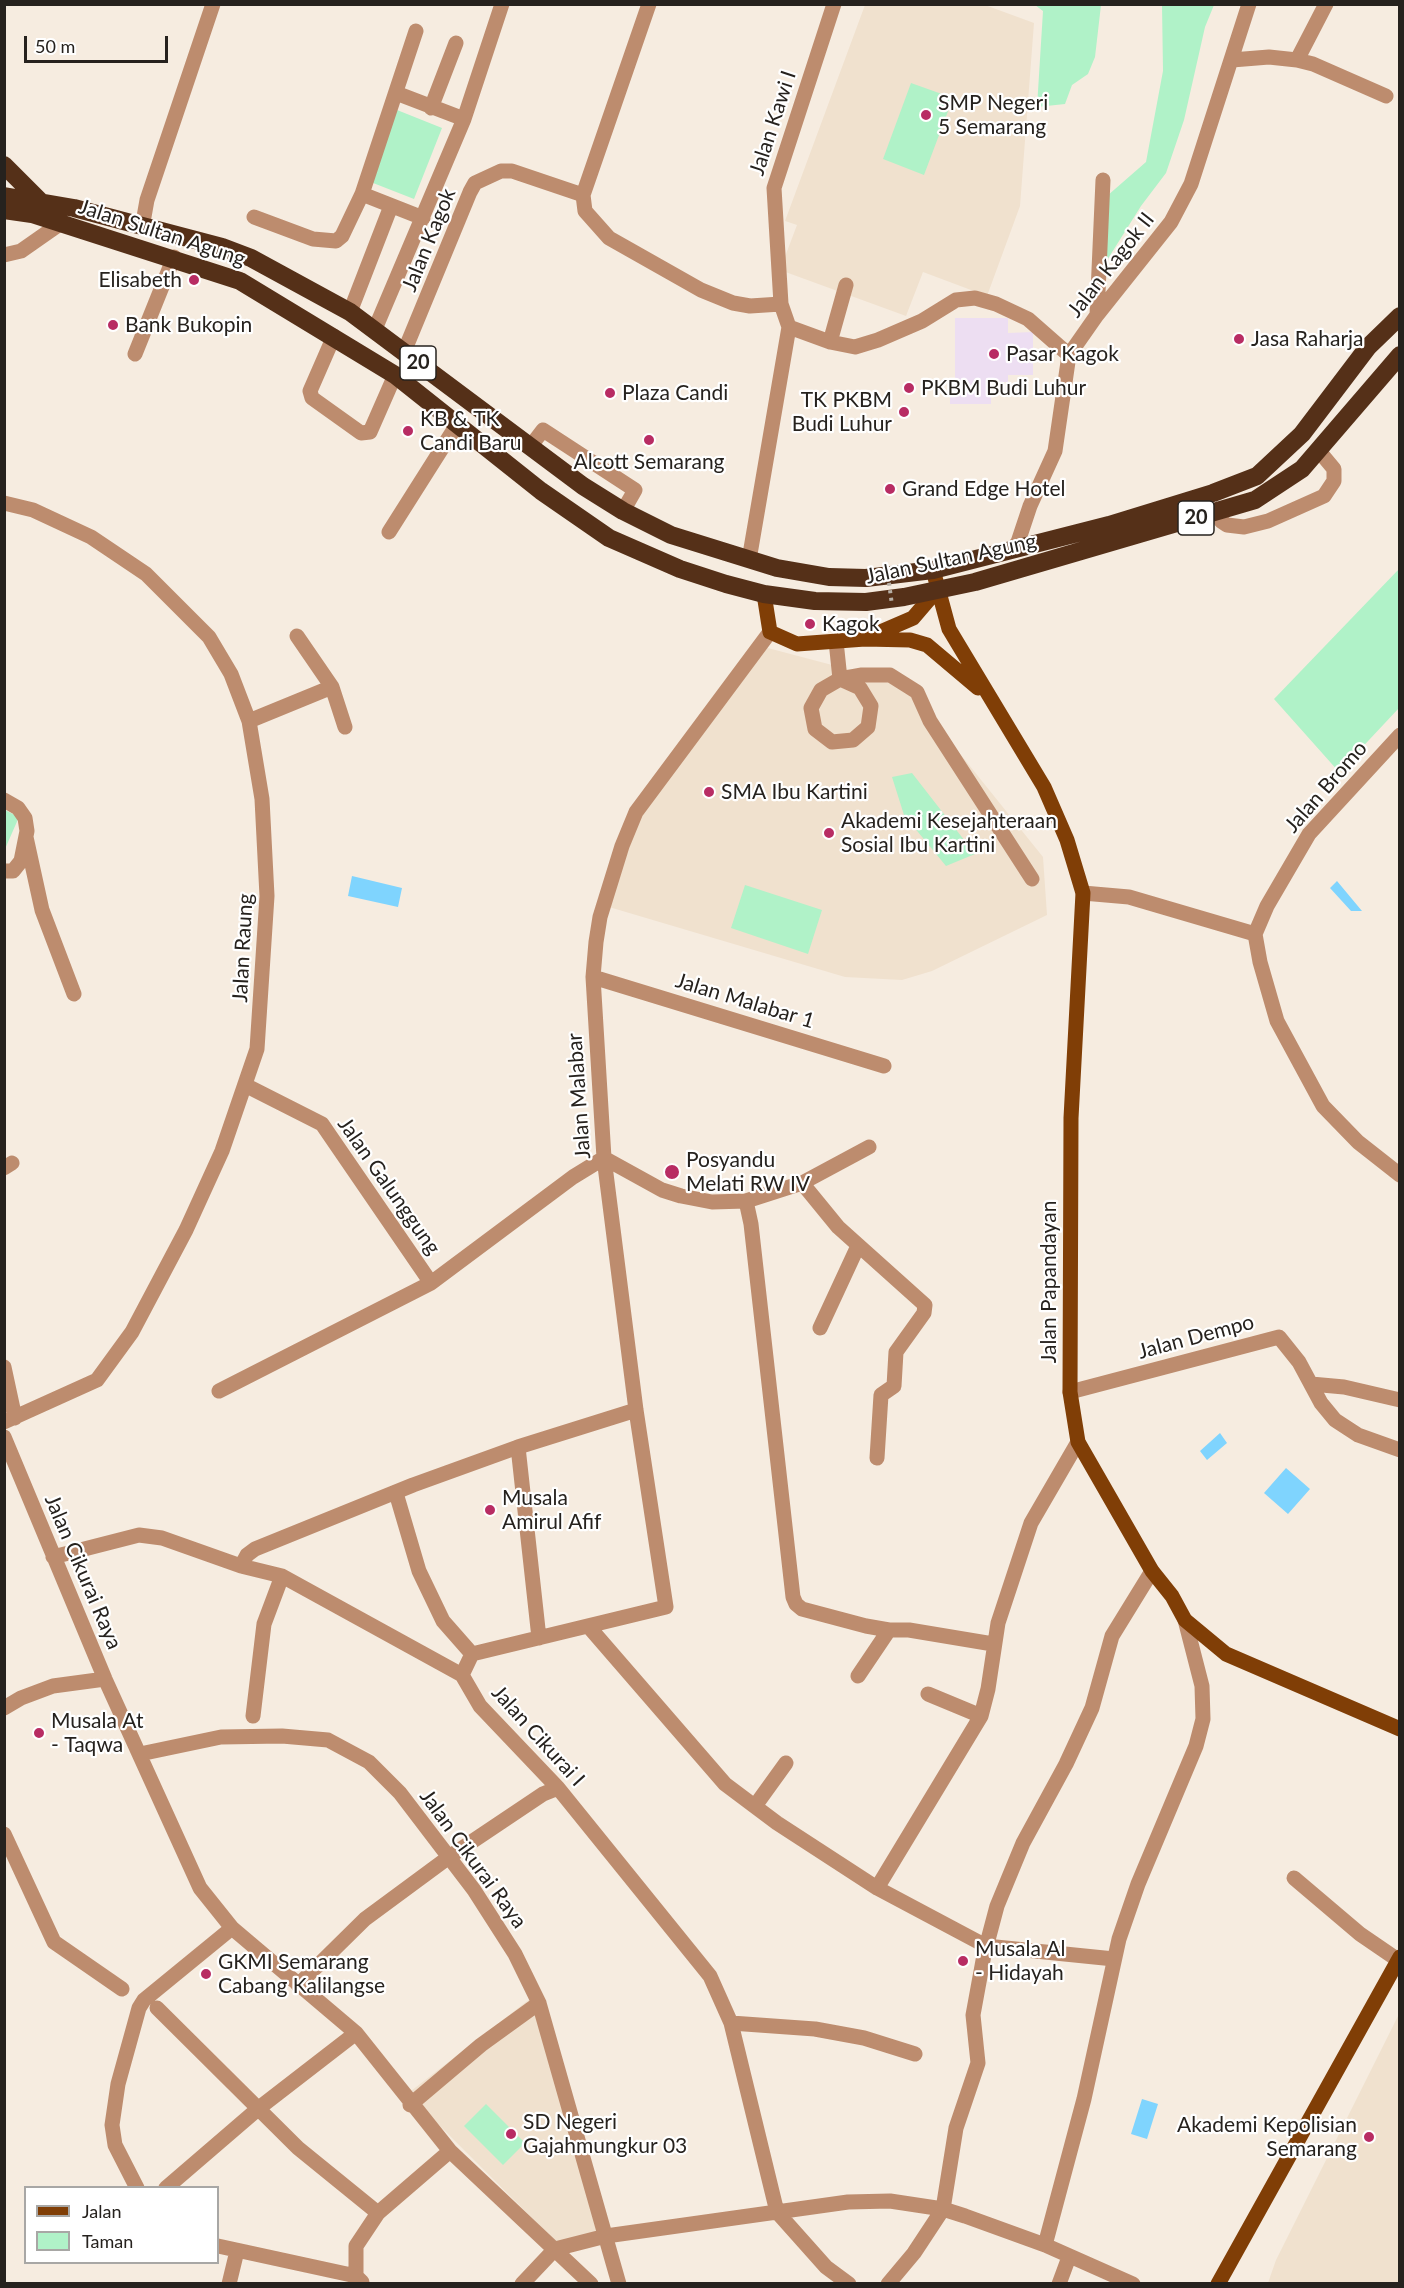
<!DOCTYPE html>
<style>
body{margin:0}
#map{position:relative;width:1404px;height:2288px;overflow:hidden;background:#f6ece0;font-family:Lato,sans-serif}
canvas{display:block}
.frame{position:absolute;inset:0;border:6px solid #26221e;pointer-events:none}
.legend{position:absolute;left:24px;top:2186px;width:195px;height:78px;box-sizing:border-box;background:#fff;border:2px solid #a8a7a5;margin:0;padding:8px 10px;list-style:none;font-size:18px;color:#26221e}
.legend li{display:flex;align-items:center;gap:12px;height:30px}
.legend b{width:30px;border:2px solid #a8a7a5}
.scale{position:absolute;left:24px;top:36px;width:144px;height:27px;box-sizing:border-box;border:3px solid #26221e;border-top:0;padding-left:8px;font-size:18px;line-height:21px;white-space:nowrap;color:#26221e;-webkit-text-stroke:4px #fff;paint-order:stroke}
</style>
<div id="map">
<canvas width="1404" height="2288"></canvas>
<div class="frame"></div>
<ul class="legend">
<li><b style="height:8px;background:#803e06"></b>Jalan</li>
<li><b style="height:16px;background:#b0f2c8"></b>Taman</li>
</ul>
<div class="scale">50 m</div>
</div>
<script>
const ctx = document.querySelector('canvas').getContext('2d');
ctx.lineJoin = 'round';
function fillPath(path, color) {
  ctx.fillStyle = color;
  ctx.fill(path, 'evenodd');
}
function toPath(rows) {
  const path = new Path2D();
  for (const r of rows) {
    path.moveTo(r[0], r[1]);
    for (let i = 2; i < r.length; i += 2) path.lineTo(r[i], r[i + 1]);
  }
  return path;
}
function stroke(path, color, width, dash) {
  ctx.strokeStyle = color;
  ctx.lineWidth = width;
  ctx.lineCap = dash ? 'butt' : 'round';
  ctx.setLineDash(dash || []);
  ctx.stroke(path);
}
function label(font, color, halo, rows, align = 'center') {
  ctx.font = font + ' Lato,sans-serif';
  ctx.lineWidth = 4.5;
  ctx.setLineDash([]);
  ctx.textBaseline = 'middle';
  ctx.strokeStyle = halo;
  ctx.fillStyle = color;
  for (const [text, x, y, turn = 0] of rows) {
    ctx.save();
    ctx.translate(x, y);
    ctx.rotate((+turn || 0) * Math.PI / 180);
    ctx.textAlign = isNaN(turn) ? turn : align;
    if (halo) ctx.strokeText(text, 0, 0);
    ctx.fillText(text, 0, 0);
    ctx.restore();
  }
}
fillPath(toPath([
 [955,318,1008,318,1008,333,1033,332,1033,375,1008,375,1008,382,991,382,991,404,950,404,950,378,955,378]
]), '#eddef2');
fillPath(toPath([
 [865,5,985,5,1034,23,1020,206,987,296,923,272,906,316,780,270,797,225,785,221],
 [764,647,904,684,1043,857,1047,915,932,971,902,980,845,977,609,907,642,810],
 [531,1998,603,2234,559,2245,431,2117,411,2091],
 [1399,2014,1399,2283,1268,2283,1276,2260]
]), '#f0e1ce');
fillPath(toPath([
 [1035,5,1101,5,1095,57,1088,74,1072,85,1065,104,1037,107,1043,11],
 [1162,5,1214,5,1205,27,1184,120,1166,173,1141,206,1104,265,1107,196,1146,162,1163,71],
 [911,83,953,98,924,175,883,159],
 [397,110,442,128,414,199,368,181],
 [1399,569,1399,708,1339,772,1274,699],
 [912,773,975,854,946,866,904,815,892,777],
 [5,810,19,817,5,849],
 [745,885,822,910,808,954,731,928],
 [486,2104,525,2143,503,2165,464,2126]
]), '#b0f2c8');
fillPath(toPath([
 [352,876,402,888,398,907,348,896],
 [1337,881,1362,911,1351,911,1330,888],
 [1220,1433,1227,1443,1207,1460,1200,1451],
 [1286,1468,1310,1489,1288,1514,1264,1493],
 [1142,2099,1158,2104,1147,2139,1131,2134]
]), '#7fd4fe');
stroke(toPath([
 [416,31,362,194,423,218],
 [1232,60,1269,57,1297,60,1313,64,1386,96],
 [1297,60,1326,4],
 [431,108,456,43],
 [464,119,502,4],
 [583,195,649,4],
 [254,217,313,239,336,241,342,236,362,194],
 [142,228,147,200,213,4],
 [4,255,21,251,61,223],
 [350,312,391,206],
 [1097,315,1103,180],
 [789,327,830,342,855,347,878,340,922,321,956,300,975,298,996,304,1028,319,1069,355],
 [375,329,464,119,396,93],
 [334,336,310,391,312,398,361,433,370,432,395,375],
 [830,342,846,285],
 [404,352,470,192,475,183,501,171,512,171,583,195,585,211,609,238,701,290,733,303,750,306,781,304],
 [135,354,174,257],
 [530,447,543,430,635,490,623,511],
 [4,503,33,510,91,537,146,574,209,637,231,674,249,721,262,799,267,896,257,1049,222,1151,186,1230,132,1332,97,1380,4,1422],
 [1219,512,1221,521,1227,525,1244,527,1268,521,1324,496,1334,481,1334,469,1319,451],
 [389,532,458,423],
 [1012,550,1018,542,1030,506,1055,451,1069,355,1097,315,1171,222,1191,184,1249,4],
 [749,560,789,327,781,304,774,188,834,4],
 [836,641,840,679],
 [840,679,860,688,871,706,868,727,853,740,832,742,815,729,811,708,821,690,840,679,862,675,890,675,917,692,930,721,1032,879],
 [332,687,345,727],
 [249,721,332,687,297,636],
 [1400,735,1309,834,1267,906,1255,934,1260,962,1277,1021,1323,1106,1358,1142,1400,1175],
 [4,800,18,808,25,818,27,831,21,861,13,871,4,871],
 [26,837,42,910,74,994],
 [1083,893,1129,897,1255,934],
 [593,977,884,1066],
 [245,1085,322,1124,431,1283],
 [604,1158,662,1190,681,1196,712,1202,746,1201,802,1183,869,1147],
 [4,1168,12,1163],
 [802,1183,838,1227,925,1305,924,1313,896,1352,894,1386,881,1395,877,1458],
 [746,1201,751,1224,793,1597,796,1604,802,1609,866,1626,889,1630,909,1630,993,1644],
 [820,1328,858,1246],
 [4,1367,15,1418],
 [1311,1384,1344,1387,1400,1400],
 [219,1391,431,1283,573,1177,604,1158],
 [1070,1392,1279,1337,1299,1362,1321,1403,1335,1420,1358,1435,1400,1450],
 [4,1437,105,1679,200,1888,232,1928,356,2033,450,2151,591,2284],
 [518,1447,539,1638],
 [396,1493,419,1571,443,1621,472,1654],
 [53,1557,139,1535,162,1538,241,1566,282,1576,462,1675,480,1706,558,1788,710,1976,731,2023,777,2212,826,2267,849,2284],
 [241,1566,247,1555,255,1549,413,1485,518,1447,636,1410],
 [589,1627,725,1784,777,1823,877,1888,986,1946,1114,1959],
 [462,1675,472,1654,666,1607,636,1410,604,1158,593,977,596,942,600,917,622,846,636,812,770,632],
 [858,1676,889,1630],
 [928,1694,981,1716],
 [4,1708,21,1698,53,1686,105,1679],
 [253,1716,264,1624,282,1576],
 [140,1754,221,1737,282,1736,328,1740,369,1762,400,1793,474,1890,515,1954,539,2003,619,2284],
 [755,1806,786,1763],
 [4,1834,54,1942,122,1989],
 [1294,1878,1360,1934,1398,1960],
 [877,1888,981,1716,988,1689,998,1623,1031,1523,1078,1442],
 [298,1985,365,1919,449,1857,543,1794,558,1788],
 [157,2008,298,2148,378,2213],
 [731,2023,815,2029,864,2038,915,2054],
 [410,2105,481,2045,539,2003],
 [137,2188,115,2145,112,2125,118,2084,139,2008,144,2000,232,1928],
 [166,2188,259,2108,356,2033],
 [1045,2245,1084,2099,1119,1939,1138,1884,1196,1746,1203,1719,1202,1686,1185,1620],
 [218,2246,356,2276,362,2282],
 [229,2284,237,2251],
 [356,2284,356,2246,378,2213,450,2151],
 [522,2284,555,2249,606,2236,848,2202,890,2201,943,2209,965,2216,1045,2245,1133,2284],
 [888,2284,914,2253,943,2209,956,2128,978,2063,973,2015,984,1955,997,1906,1023,1843,1066,1764,1092,1708,1112,1636,1152,1571],
 [1059,2284,1069,2257]
]), '#bd8c6e', 15);
stroke(toPath([
 [933,570,949,629,1044,787,1067,840,1083,893,1071,1118,1070,1392,1078,1442,1152,1571,1172,1596,1185,1620,1226,1654,1400,1729],
 [764,594,770,632,797,644,865,639,910,640,927,645,978,688],
 [869,637,913,618,937,590],
 [1218,2284,1400,1957]
]), '#803e06', 15);
stroke(toPath([
 [4,165,40,201],
 [4,196,74,208,222,247,251,258,350,312,583,486,623,511,671,535,777,568,829,577,866,578,933,570,1109,525,1213,493,1257,476,1302,434,1368,347,1400,316],
 [4,210,32,214,240,281,395,375,541,491,609,538,680,569,726,584,764,594,815,601,866,602,904,597,975,582,1255,500,1302,469,1400,355]
]), '#553018', 18);
stroke(toPath([
 [887,568,892,605]
]), '#b7afa5', 4, [3, 4.5]);
for (const [x, y, r, color] of [
 [926,115,6,"#b82c63"],
 [194,280,6,"#b82c63"],
 [113,325,6,"#b82c63"],
 [1239,339,6,"#b82c63"],
 [994,354,6,"#b82c63"],
 [909,388,6,"#b82c63"],
 [610,393,6,"#b82c63"],
 [904,412,6,"#b82c63"],
 [408,431,6,"#b82c63"],
 [649,440,6,"#b82c63"],
 [890,489,6,"#b82c63"],
 [810,624,6,"#b82c63"],
 [709,792,6,"#b82c63"],
 [829,833,6,"#b82c63"],
 [672,1172,8,"#b82c63"],
 [490,1510,6,"#b82c63"],
 [39,1733,6,"#b82c63"],
 [963,1961,6,"#b82c63"],
 [206,1974,6,"#b82c63"],
 [511,2134,6,"#b82c63"],
 [1369,2137,6,"#b82c63"]
]) {
  const dot = new Path2D();
  dot.arc(x, y, r, 0, 2 * Math.PI);
  ctx.fillStyle = color;
  ctx.fill(dot);
  stroke(dot, '#fff', 2);
}
for (const [x, y, w] of [
 [418,363,36],
 [1196,518,36]
]) {
  const box = new Path2D();
  box.roundRect(x - w / 2, y - 17, w, 34, 4.5);
  ctx.fillStyle = '#fff';
  ctx.fill(box);
  stroke(box, '#26221e', 1.5);
}
label('bold 20px', '#26221e', null, [
 ["20",418,363],
 ["20",1196,518]
]);
label('21px', '#26221e', '#fff', [
 ["SMP Negeri",938,103],
 ["5 Semarang",938,127],
 ["Elisabeth",182,280,"right"],
 ["Bank Bukopin",125,325],
 ["Jasa Raharja",1251,339],
 ["Pasar Kagok",1006,354],
 ["PKBM Budi Luhur",921,388],
 ["Plaza Candi",622,393],
 ["TK PKBM",892,400,"right"],
 ["Budi Luhur",892,424,"right"],
 ["KB & TK",420,419],
 ["Candi Baru",420,443],
 ["Alcott Semarang",649,462,"center"],
 ["Grand Edge Hotel",902,489],
 ["Kagok",822,624],
 ["SMA Ibu Kartini",721,792],
 ["Akademi Kesejahteraan",841,821],
 ["Sosial Ibu Kartini",841,845],
 ["Posyandu",686,1160],
 ["Melati RW IV",686,1184],
 ["Musala",502,1498],
 ["Amirul Afif",502,1522],
 ["Musala At",51,1721],
 ["- Taqwa",51,1745],
 ["Musala Al",975,1949],
 ["- Hidayah",975,1973],
 ["GKMI Semarang",218,1962],
 ["Cabang Kalilangse",218,1986],
 ["SD Negeri",523,2122],
 ["Gajahmungkur 03",523,2146],
 ["Akademi Kepolisian",1357,2125,"right"],
 ["Semarang",1357,2149,"right"]
], 'left');
label('21px', '#26221e', '#fff', [
 ["Jalan Kawi I",773,123,-72],
 ["Jalan Sultan Agung",162,233,18],
 ["Jalan Kagok",429,240,-68],
 ["Jalan Kagok II",1111,265,-52],
 ["Jalan Sultan Agung",951,559,-12],
 ["Jalan Bromo",1326,787,-49],
 ["Jalan Raung",243,948,-87],
 ["Jalan Malabar 1",745,1001,17],
 ["Jalan Malabar",579,1096,-94],
 ["Jalan Galunggung",389,1186,55],
 ["Jalan Papandayan",1049,1282,-90],
 ["Jalan Dempo",1196,1337,-15],
 ["Jalan Cikurai Raya",83,1572,67],
 ["Jalan Cikurai I",538,1736,48],
 ["Jalan Cikurai Raya",473,1859,54]
]);
</script>
